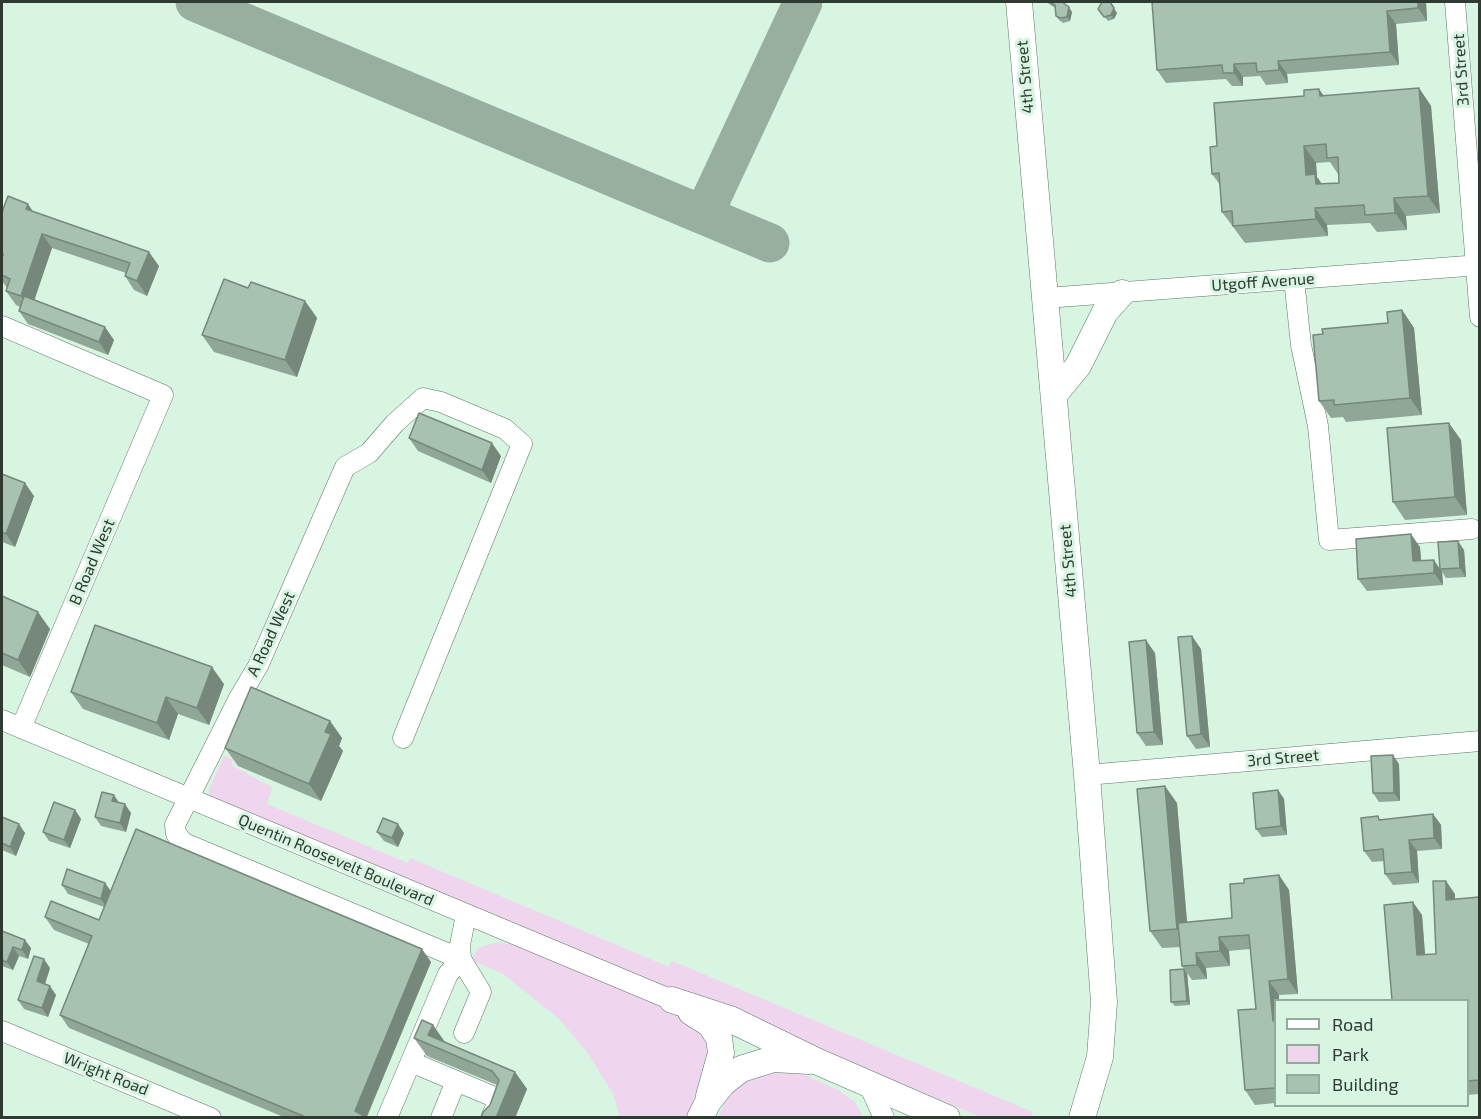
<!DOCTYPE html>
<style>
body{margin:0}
#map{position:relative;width:1481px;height:1119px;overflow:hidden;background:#d8f5e2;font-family:"Exo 2",sans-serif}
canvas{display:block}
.frame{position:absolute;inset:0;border:3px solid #2e3a32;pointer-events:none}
.legend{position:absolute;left:1274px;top:999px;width:195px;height:108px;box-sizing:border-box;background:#d8f5e2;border:2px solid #94aa9c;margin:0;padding:8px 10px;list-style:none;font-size:18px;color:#2e3a32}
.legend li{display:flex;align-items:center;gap:12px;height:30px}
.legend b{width:30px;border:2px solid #94aa9c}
</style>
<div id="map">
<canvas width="1481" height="1119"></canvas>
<div class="frame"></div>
<ul class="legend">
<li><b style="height:8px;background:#fff"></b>Road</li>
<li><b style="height:16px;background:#efd5ee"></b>Park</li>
<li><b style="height:16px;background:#a7c2b0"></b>Building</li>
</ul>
</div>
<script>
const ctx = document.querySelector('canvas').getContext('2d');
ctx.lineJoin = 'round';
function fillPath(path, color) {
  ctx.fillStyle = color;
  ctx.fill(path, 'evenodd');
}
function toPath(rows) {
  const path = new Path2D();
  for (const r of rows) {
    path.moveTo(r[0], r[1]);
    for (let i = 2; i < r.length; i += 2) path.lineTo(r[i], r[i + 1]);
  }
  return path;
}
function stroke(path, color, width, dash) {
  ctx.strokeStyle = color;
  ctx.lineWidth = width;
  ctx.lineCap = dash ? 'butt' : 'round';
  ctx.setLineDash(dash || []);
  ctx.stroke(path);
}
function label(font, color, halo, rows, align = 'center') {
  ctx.font = font + ' "Exo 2",sans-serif';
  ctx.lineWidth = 6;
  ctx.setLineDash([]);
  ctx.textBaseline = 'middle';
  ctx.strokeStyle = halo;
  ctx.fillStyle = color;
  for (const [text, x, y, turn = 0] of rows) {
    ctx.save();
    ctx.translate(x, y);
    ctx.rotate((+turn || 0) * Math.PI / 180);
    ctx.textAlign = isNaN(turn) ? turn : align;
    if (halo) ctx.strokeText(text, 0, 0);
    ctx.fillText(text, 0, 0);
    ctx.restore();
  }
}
fillPath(toPath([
 [224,756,233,760,231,765,272,787,267,804,408,863,410,858,669,967,672,961,1033,1112,1031,1117,981,1117,214,800,210,797,209,789],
 [498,942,517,945,683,1015,707,1034,712,1052,687,1117,620,1117,613,1094,587,1052,558,1018,503,974,471,960,478,948],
 [762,1068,796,1071,838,1090,855,1102,863,1117,718,1118,730,1090]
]), '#efd5ee');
stroke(toPath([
 [195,2,770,243],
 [704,214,803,2]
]), '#98ae9f', 39);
const minor = toPath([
 [1455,2,1480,317],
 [1294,279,1301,345,1318,426,1329,540,1472,529],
 [1046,298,1480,265],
 [2,326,163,395,21,728],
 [2,720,672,1000],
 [1087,775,1480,741],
 [2,1031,211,1118],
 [464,1033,481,992,461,959,460,945,466,915],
 [411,1062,499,1099,491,1118],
 [869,1085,884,1118],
 [387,1118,448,974,461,959,184,843,176,834,175,825,239,698,258,666,345,467,369,453,395,423,423,398,441,402,505,429,522,444,403,738],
 [441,1118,456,1081]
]);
const major = toPath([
 [1019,2,1087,775,1104,1002,1100,1057,1082,1118],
 [1054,395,1078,366,1105,312,1122,293],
 [672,1000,730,1019,816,1061,947,1118],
 [691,1012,710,1024,719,1038,721,1053,709,1096],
 [700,1118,708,1102,723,1083,741,1069,773,1059,809,1061]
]);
stroke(minor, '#5d7666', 21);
stroke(major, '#5d7666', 27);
stroke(minor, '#fff', 20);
stroke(major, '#fff', 26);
fillPath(toPath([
 [1047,2,1062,2,1072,12,1070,21,1063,23,1059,20,1056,16,1055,8,1049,4],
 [1152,2,1426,2,1427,21,1396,24,1399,65,1287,74,1288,83,1266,85,1260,76,1243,77,1243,86,1232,86,1226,79,1166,83,1157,70],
 [1098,9,1117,13,1114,19,1108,21],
 [1419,88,1431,106,1440,213,1406,216,1407,230,1377,232,1370,223,1327,225,1328,236,1245,243,1222,212,1220,185,1212,174,1217,146,1324,96],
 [1330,162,1338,174,1339,183,1322,184,1317,177,1316,163],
 [2,212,33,212,159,266,147,296,134,290,125,276,126,273,52,248,34,300,114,340,108,355,28,324,19,311,20,307,16,305,6,291,7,288,2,281],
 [305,301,317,318,297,377,214,352,202,335],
 [1402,310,1414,328,1422,415,1346,422,1343,417,1331,418,1319,401,1323,334,1388,323],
 [409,438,501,456,491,483,418,451],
 [1461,440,1467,515,1405,520,1393,502],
 [2,474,34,496,15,547,2,542],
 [1420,547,1421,560,1440,569,1464,550,1466,577,1446,578,1442,572,1443,585,1367,591,1358,579],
 [2,596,50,629,30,677,2,665],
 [1201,649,1210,747,1196,749,1187,736],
 [1155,653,1163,745,1146,746,1137,733],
 [224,684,209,725,178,714,169,740,83,709,71,692],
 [330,721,342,738,339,746,343,751,321,801,238,766,225,748],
 [1399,764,1400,801,1379,802,1373,793],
 [1278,790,1284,799,1287,835,1262,837,1256,829],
 [119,802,131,813,126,832,101,826,95,817],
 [1177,803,1187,922,1232,918,1244,883,1279,875,1289,890,1298,994,1279,995,1275,1000,1275,1103,1255,1105,1245,1090,1256,1009,1250,949,1229,951,1230,966,1206,968,1207,979,1192,980,1182,966,1181,947,1162,948,1150,931],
 [75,810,81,819,70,848,49,841,43,832],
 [1433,814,1441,825,1442,849,1417,851,1419,883,1393,885,1385,874,1384,861,1372,862,1364,851,1381,820],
 [2,817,25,833,16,856,2,850],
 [377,832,404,833,398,847,384,841],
 [105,883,111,891,431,962,367,1117,368,1118,286,1118,69,1028,60,1015,89,944,54,930,45,917,99,920,104,907,68,894,62,885],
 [1455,894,1455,899,1479,897,1479,1094,1467,1095,1467,1000,1392,1000,1422,915,1425,954,1436,954],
 [2,931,31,948,28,959,19,956,13,970,2,966],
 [50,968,45,984,56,995,48,1017,24,1009,18,1000],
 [1187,973,1190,1005,1175,1006,1171,1002],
 [433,1025,444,1042,515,1072,527,1089,515,1118,481,1118,490,1105,497,1085,427,1056,414,1038]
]), '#90a797');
fillPath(toPath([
 [1110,2,1117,13,1114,19,1111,15],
 [1418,2,1426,2,1427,21,1418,8],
 [1069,7,1072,12,1070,21,1067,17],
 [1387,11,1396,24,1399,65,1390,52],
 [1278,61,1287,74,1288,83,1279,70],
 [1234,64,1243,77,1243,86,1234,73],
 [1419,88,1431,106,1440,213,1428,196],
 [1319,89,1331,106,1320,96],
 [1304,146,1316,163,1317,177,1327,192,1328,201,1306,175],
 [1394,198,1406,216,1407,230,1395,213],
 [28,204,38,219,26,209],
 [1315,208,1327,225,1328,236,1316,219],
 [42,234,52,248,31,310,21,296],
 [149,252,159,266,147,296,137,281],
 [305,301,317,318,297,377,285,360],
 [1402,310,1414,328,1422,415,1410,398],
 [105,327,114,340,108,355,99,342],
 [1449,423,1461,440,1467,515,1455,497],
 [492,443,501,456,491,483,482,470],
 [25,483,34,496,15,547,6,534],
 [1411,534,1420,547,1422,573,1413,561],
 [1458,541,1464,550,1466,577,1460,568],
 [1434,560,1442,572,1443,585,1434,573],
 [38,612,50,629,30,677,18,660],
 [1192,636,1201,649,1210,747,1201,734],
 [1146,640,1155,653,1163,745,1154,732],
 [212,667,224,684,209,725,197,708],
 [166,697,178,714,169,740,157,723],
 [330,721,342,738,339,746,343,751,321,801,309,784,325,732],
 [1393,755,1399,764,1400,801,1394,793],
 [1165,786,1177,803,1189,946,1177,929],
 [1278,790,1284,799,1287,835,1281,826],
 [114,795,120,804,112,801],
 [125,804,131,813,126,832,120,823],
 [75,810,81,819,70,848,64,840],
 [1433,814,1441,825,1442,849,1434,838],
 [19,824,25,833,16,856,10,847],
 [398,824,404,833,398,847,392,838],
 [1409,840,1417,851,1419,883,1412,872],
 [1279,875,1289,890,1298,994,1288,979],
 [1446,881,1455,894,1455,913,1446,900],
 [105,883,111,892,107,908,101,899],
 [1413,902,1422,915,1426,968,1417,955],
 [1219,937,1229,951,1230,966,1220,951],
 [25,940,31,948,28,959,22,950],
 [13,947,19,956,13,970,7,962],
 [422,949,431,962,366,1118,355,1111],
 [1196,953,1206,968,1207,979,1197,965],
 [44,959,50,968,43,990,37,981],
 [1184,969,1187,973,1190,1005,1187,1001],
 [1269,981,1279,995,1279,1000,1275,1000,1275,1026,1273,1021],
 [50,986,56,995,48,1017,42,1008],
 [433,1025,445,1042,441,1050,428,1035],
 [515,1072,527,1089,515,1118,496,1118]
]), '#75887b');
const building = toPath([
 [1049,2,1062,2,1069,7,1067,17,1060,18,1056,16,1055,5,1049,2],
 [1102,2,1110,2,1114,8,1111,15,1104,17,1098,9,1102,2],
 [1152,2,1418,2,1418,8,1387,11,1390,52,1278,61,1279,70,1257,72,1256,63,1234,64,1234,73,1223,73,1222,65,1157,70,1152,2],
 [1419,88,1428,196,1394,198,1395,213,1365,215,1364,205,1315,208,1316,219,1233,226,1232,211,1222,212,1219,173,1212,174,1210,147,1217,146,1214,103,1304,96,1304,90,1319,89,1320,96,1419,88],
 [1326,144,1327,158,1338,157,1339,183,1316,184,1315,174,1306,175,1304,146,1326,144],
 [8,196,28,204,26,209,149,252,137,281,125,276,130,263,42,234,21,296,6,291,10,279,2,275,2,259,3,254,2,253,2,212,8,196],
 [224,279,248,288,251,282,305,301,285,360,202,335,224,279],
 [24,296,105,327,99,342,19,311,24,296],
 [1402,310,1410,398,1334,405,1334,400,1319,401,1313,335,1323,334,1322,329,1388,323,1387,312,1402,310],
 [419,413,492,443,482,470,409,438,419,413],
 [1449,423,1455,497,1393,502,1387,428,1449,423],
 [2,474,25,483,6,534,2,532,2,474],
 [1411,534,1413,561,1434,560,1434,573,1358,579,1356,539,1411,534],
 [1458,541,1460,568,1440,569,1438,542,1458,541],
 [2,596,38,612,18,660,2,653,2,596],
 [95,625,212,667,197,708,166,697,157,723,71,692,95,625],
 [1192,636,1201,734,1187,736,1178,637,1192,636],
 [1146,640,1154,732,1137,733,1129,642,1146,640],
 [251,687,330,721,325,732,331,734,309,784,225,748,251,687],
 [1393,755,1394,793,1373,793,1371,756,1393,755],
 [1165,786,1177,929,1150,931,1137,789,1165,786],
 [1278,790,1281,826,1256,829,1253,793,1278,790],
 [102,792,114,795,112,801,125,804,120,823,95,817,102,792],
 [54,802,75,810,64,840,43,832,54,802],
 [1433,814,1434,838,1409,840,1412,872,1385,874,1383,849,1364,851,1361,818,1378,816,1379,820,1433,814],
 [2,817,19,824,10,847,2,843,2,817],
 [383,818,398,824,392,838,377,832,383,818],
 [136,829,422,949,355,1111,368,1118,308,1118,60,1015,92,936,45,917,51,901,99,920,136,829],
 [67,869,105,883,101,899,62,885,67,869],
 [1279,875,1288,979,1269,981,1273,1021,1275,1021,1275,1088,1245,1090,1238,1010,1256,1009,1249,935,1219,937,1220,951,1196,953,1197,965,1182,966,1178,923,1232,918,1230,884,1244,883,1244,879,1279,875],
 [1433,881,1446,881,1446,900,1479,897,1479,1080,1467,1081,1467,1000,1392,1000,1384,905,1413,902,1417,955,1436,954,1433,881],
 [2,931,25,940,22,950,13,947,7,962,2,960,2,931],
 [34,956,44,959,37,981,50,986,42,1008,18,1000,34,956],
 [1184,969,1187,1001,1171,1002,1170,970,1184,969],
 [422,1020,433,1025,428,1035,515,1072,496,1118,481,1118,483,1112,490,1105,499,1080,492,1071,414,1038,422,1020]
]);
fillPath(building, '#a7c2b0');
stroke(building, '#75887b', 1.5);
label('16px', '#2e3a32', '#d8f5e2', [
 ["3rd Street",1461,70,-94],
 ["4th Street",1025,77,-95],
 ["Utgoff Avenue",1263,282,-4],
 ["4th Street",1068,561,-95],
 ["B Road West",92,562,-67],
 ["A Road West",271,634,-65],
 ["3rd Street",1283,758,-5],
 ["Quentin Roosevelt Boulevard",336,860,23],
 ["Wright Road",106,1074,22]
]);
</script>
